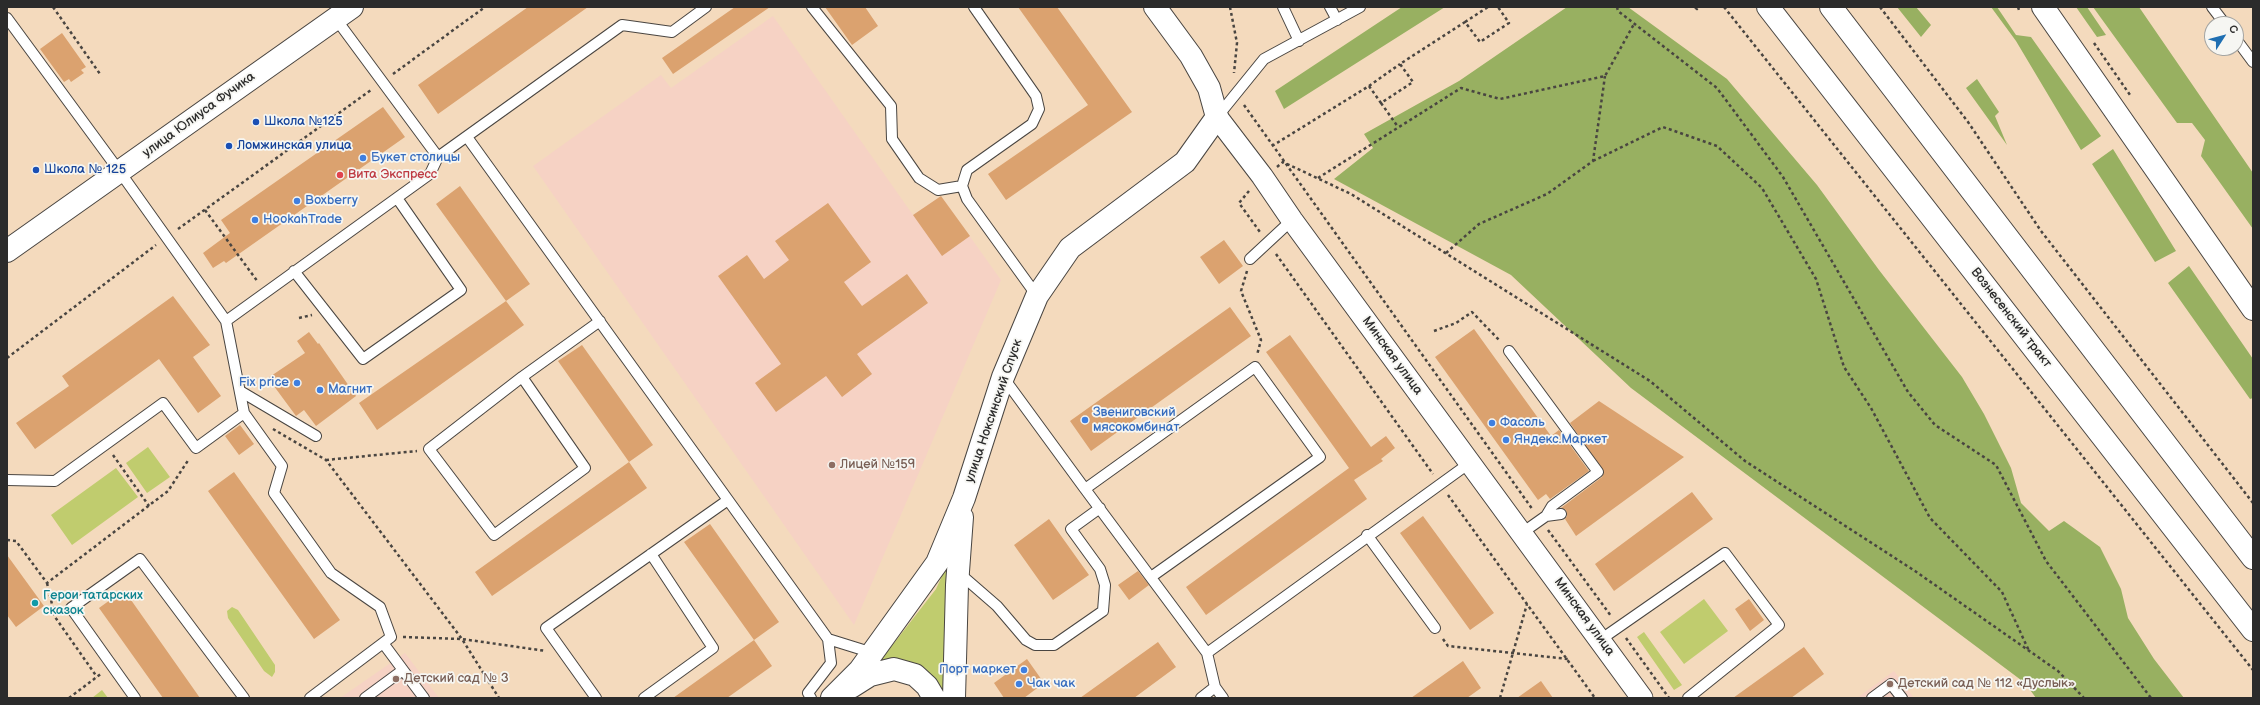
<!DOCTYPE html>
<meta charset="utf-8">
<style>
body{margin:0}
#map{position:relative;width:2260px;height:705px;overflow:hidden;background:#f4dabd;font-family:"Balsamiq Sans",sans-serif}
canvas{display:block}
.frame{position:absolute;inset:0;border:8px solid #2b2b2b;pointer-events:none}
.north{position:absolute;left:2204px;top:16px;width:40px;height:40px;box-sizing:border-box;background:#f6f6f2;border:1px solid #a5a5a2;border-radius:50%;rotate:54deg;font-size:11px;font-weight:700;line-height:16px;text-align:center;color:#2b2b2b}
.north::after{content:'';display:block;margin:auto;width:14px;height:18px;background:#1f6fb2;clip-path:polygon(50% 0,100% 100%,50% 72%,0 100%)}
</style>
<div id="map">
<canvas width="2260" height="705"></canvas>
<div class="frame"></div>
<div class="north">С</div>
</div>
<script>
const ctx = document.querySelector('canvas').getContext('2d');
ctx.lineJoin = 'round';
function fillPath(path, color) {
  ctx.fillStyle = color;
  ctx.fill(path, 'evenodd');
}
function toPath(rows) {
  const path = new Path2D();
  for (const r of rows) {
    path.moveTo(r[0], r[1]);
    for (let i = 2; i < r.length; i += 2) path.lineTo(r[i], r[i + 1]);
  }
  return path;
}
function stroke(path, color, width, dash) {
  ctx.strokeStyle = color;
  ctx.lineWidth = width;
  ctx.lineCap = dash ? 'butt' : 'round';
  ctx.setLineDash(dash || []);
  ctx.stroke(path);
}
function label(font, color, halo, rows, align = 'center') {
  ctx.font = font + ' "Balsamiq Sans",sans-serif';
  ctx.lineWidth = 3.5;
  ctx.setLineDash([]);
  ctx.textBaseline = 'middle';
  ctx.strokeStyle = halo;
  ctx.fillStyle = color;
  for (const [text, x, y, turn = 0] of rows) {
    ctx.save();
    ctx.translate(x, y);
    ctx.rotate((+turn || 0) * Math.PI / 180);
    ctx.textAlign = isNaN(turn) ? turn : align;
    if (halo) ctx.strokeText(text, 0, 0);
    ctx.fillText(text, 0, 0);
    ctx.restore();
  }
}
fillPath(toPath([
 [773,16,913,215,941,196,1001,280,854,625,533,166,661,75,671,88],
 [405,653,439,698,340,698],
 [1894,671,1914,698,1857,698]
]), '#f6d2c4');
fillPath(toPath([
 [148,447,170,477,147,493,126,463],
 [116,468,138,497,72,545,51,515],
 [948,563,948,698,912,663,902,660,877,665,936,589],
 [1704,599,1728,631,1684,664,1660,632],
 [232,607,238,610,275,665,275,672,272,677,264,671,228,618,227,611],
 [1644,632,1682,685,1674,690,1637,637],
 [102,690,108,698,92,698]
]), '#c0cc6e');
fillPath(toPath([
 [1402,7,1445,7,1284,109,1275,91],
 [1567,7,1628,7,1727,79,1817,185,1879,270,1962,377,1984,414,2011,468,2021,503,2049,531,2064,521,2100,547,2121,589,2128,618,2154,659,2184,698,2036,698,2025,683,1631,388,1511,275,1334,179,1373,148,1364,134,1459,81],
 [1897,7,1916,7,1931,25,1921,37],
 [1991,7,1997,7,2016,35,2031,37,2101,136,2081,150,2016,41],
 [2076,7,2087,7,2106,35,2097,37],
 [2093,7,2139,7,2253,173,2253,229,2201,156,2205,140,2192,123,2177,123],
 [1977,79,1999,112,1995,116,2007,145,1966,88],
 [2113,149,2176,251,2155,262,2092,164],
 [2189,266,2253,359,2253,398,2250,399,2168,283]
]), '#98b061');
fillPath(toPath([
 [528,7,588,7,438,114,418,85],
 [735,7,770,7,673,74,662,58],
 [825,7,865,7,878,26,852,45],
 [1018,7,1057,7,1132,112,1006,200,988,174,1088,105],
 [62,33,86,67,81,70,84,73,71,82,69,79,64,82,40,49],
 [383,107,405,137,226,263,224,261,213,268,203,253,230,233,221,220],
 [460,186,530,284,506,301,436,204],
 [941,196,970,236,942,256,913,215],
 [828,203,871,262,844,282,862,306,907,274,928,303,857,354,872,374,842,397,826,376,776,412,755,383,781,364,718,276,747,255,764,279,789,260,775,241],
 [1224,240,1243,266,1219,284,1200,257],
 [173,296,210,345,193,357,221,396,198,413,159,359,35,449,16,423,69,386,62,376],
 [506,301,524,325,377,430,359,403],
 [1230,307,1251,336,1091,451,1070,421],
 [1474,329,1551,436,1559,430,1589,471,1550,499,1546,494,1538,500,1435,357],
 [309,332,318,344,319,343,356,396,316,426,304,410,296,416,268,378,305,353,297,341],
 [1290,335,1371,447,1386,436,1395,448,1381,459,1383,461,1354,480,1367,499,1206,615,1186,587,1349,468,1266,352],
 [582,345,653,445,629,462,558,361],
 [1599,401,1684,457,1576,536,1565,519,1567,516,1566,510,1561,508,1602,477,1604,472,1570,423],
 [240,425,254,444,239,455,225,436],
 [629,462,647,488,492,596,475,572],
 [234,472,340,620,314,639,208,491],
 [1692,492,1713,519,1614,591,1595,564],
 [1423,516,1494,613,1470,630,1400,533],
 [1049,519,1089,575,1053,600,1014,545],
 [710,524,779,622,754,640,684,542],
 [7,555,44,606,16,627,7,615],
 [1138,571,1149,585,1129,600,1118,585],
 [124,590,200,698,163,698,99,608],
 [1749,599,1764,620,1750,631,1735,609],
 [754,640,772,666,727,698,673,698],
 [1158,642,1176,667,1134,698,1080,698],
 [1804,647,1824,674,1791,698,1733,698],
 [1027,659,1044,683,1024,698,1004,698,994,683],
 [1463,661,1481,688,1467,698,1411,698],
 [1541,681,1553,698,1517,698]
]), '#dba26f');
const lane = toPath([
 [812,7,891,106,892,139,919,178,938,190,962,186],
 [974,7,1036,96,1039,109,1032,124,967,170,962,186,967,199,1037,296],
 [1283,7,1299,41],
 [1330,7,1337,20],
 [2212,7,2225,24],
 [7,18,120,172,226,321,430,174,438,157],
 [336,19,438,157,622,25,672,32,706,7],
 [2236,39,2253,62],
 [1217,117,1264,59,1360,7],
 [467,137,828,639,831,663,808,693,811,698],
 [1250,259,1292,220],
 [294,271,363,359,461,290,397,198],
 [1509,351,1598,472,1552,506,1546,516,1522,533],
 [522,377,585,468,494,535,429,449,522,377,600,321],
 [1003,377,1085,489,1255,367,1320,457,1151,577],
 [240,391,316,436],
 [244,413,282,466,274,493,331,573,380,607,391,637,310,698],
 [7,480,55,481,163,403,196,448,244,413,226,321],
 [1085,489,1207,653,1215,687,1223,698],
 [1546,516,1561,514],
 [1367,535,1435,628],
 [959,573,997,606,1026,640,1035,645,1054,645,1103,611,1105,585,1100,569,1071,529,1100,508],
 [828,639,873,653],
 [1600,640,1725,553,1779,625,1688,698],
 [383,643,403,670],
 [1207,653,1471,462],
 [135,698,71,608,140,559,244,698],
 [365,698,403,670,424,698],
 [596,698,546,628,728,500],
 [644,698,713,648,651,554],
 [1201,698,1215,687],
 [1872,698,1891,684,1902,698]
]);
const street = toPath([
 [1217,117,1262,176,1292,220,1642,698]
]);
const secondary = toPath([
 [2043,7,2253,309],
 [7,251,352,7],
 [851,687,870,675,894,669,915,675,927,686,934,698],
 [832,698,860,670,937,563,964,498,1003,377,1037,296,1070,248,1185,162,1217,117,1209,88,1191,56,1155,7],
 [954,698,957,585,962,517]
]);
const primary = toPath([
 [1768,7,2253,630],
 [1831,7,2253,558]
]);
stroke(lane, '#494541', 12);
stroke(street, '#494541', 23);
stroke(secondary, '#494541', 24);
stroke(primary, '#494541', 24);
stroke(toPath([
 [53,7,100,74],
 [1230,7,1237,43,1234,73],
 [1617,7,1618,11,1717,88,1783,177,1908,392,1935,425,1996,465,2046,561,2151,698],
 [1695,7,1697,9,1697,7],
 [1724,7,2253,670],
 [1880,7,1968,122,2041,231,2253,503],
 [2018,7,2019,10],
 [1465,22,1488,7],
 [2094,43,2130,95],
 [393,74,485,7],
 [1369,86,1400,64],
 [1381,103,1398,127],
 [1244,105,1533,510],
 [1272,146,1369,86,1381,103,1413,82,1400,64,1465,22,1480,42,1509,23,1498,7],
 [1593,161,1663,127,1717,146,1762,188,1816,279,1844,367,1871,408,1930,518,2002,592,2029,651],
 [1277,167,1283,162,1351,194,1650,381,1745,461,1915,571,2058,671,2084,698],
 [1318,178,1461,88,1500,99,1605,76,1634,24],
 [1249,191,1239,203,1260,232],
 [205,210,258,282],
 [178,229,371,90],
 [1446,253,1479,224,1547,194,1593,161,1605,76],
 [1276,254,1433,474],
 [1247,271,1241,291,1261,340,1257,355],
 [299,318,312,315],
 [1434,331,1456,323,1472,312,1500,341],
 [7,358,156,245],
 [273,429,326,460,462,639,499,698],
 [113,455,149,506],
 [326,460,417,451],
 [1448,495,1595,698],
 [1548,530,1611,616],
 [7,540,16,541,47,583,168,491,189,459],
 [47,583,55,617,97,677],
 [403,637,462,639,546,651],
 [1626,638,1669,698],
 [1443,639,1448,646,1568,659],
 [69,698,102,673],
 [1500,698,1527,604]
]), '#494541', 2.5, [3, 3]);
stroke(lane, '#fff', 10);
stroke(street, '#fff', 21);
stroke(secondary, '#fff', 22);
stroke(primary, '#fff', 22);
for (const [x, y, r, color] of [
 [256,122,4,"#1a4fb4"],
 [229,146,4,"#1a4fb4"],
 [363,158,4,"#3f7fe0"],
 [36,170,4,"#1a4fb4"],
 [340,175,4,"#e0444e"],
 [297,201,4,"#3f7fe0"],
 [255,220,4,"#3f7fe0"],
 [297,383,4,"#3f7fe0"],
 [320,390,4,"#3f7fe0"],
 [1085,420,4,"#3f7fe0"],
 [1492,423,4,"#3f7fe0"],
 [1506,440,4,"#3f7fe0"],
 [832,465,4,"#8d6e63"],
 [35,603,4,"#0f9aa8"],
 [1024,670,4,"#3f7fe0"],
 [396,679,4,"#8d6e63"],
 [1019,684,4,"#3f7fe0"],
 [1890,684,4,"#8d6e63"]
]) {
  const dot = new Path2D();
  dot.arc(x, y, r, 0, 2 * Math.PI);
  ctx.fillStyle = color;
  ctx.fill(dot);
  stroke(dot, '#f6f6f2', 1.5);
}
label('13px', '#2b2b2b', '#f6f6f2', [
 ["улица Юлиуса Фучика",199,115,-36],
 ["Вознесенский тракт",2011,318,52],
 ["Минская улица",1392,356,54],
 ["улица Ноксинский Спуск",994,411,-71],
 ["Минская улица",1584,617,54]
]);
label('13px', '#164399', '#f6f6f2', [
 ["Школа №125",264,122],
 ["Ломжинская улица",237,146],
 ["Школа № 125",44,170]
], 'left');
label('13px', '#366cbe', '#f6f6f2', [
 ["Букет столицы",371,158],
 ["Boxberry",305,201],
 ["HookahTrade",263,220],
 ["Fix price",289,383,"right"],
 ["Магнит",328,390],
 ["Звениговский",1093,413],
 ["мясокомбинат",1093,428],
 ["Фасоль",1500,423],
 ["Яндекс.Маркет",1514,440],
 ["Порт маркет",1016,670,"right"],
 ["Чак чак",1027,684]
], 'left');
label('13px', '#be3a42', '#f6f6f2', [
 ["Вита Экспресс",348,175]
], 'left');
label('13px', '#785e54', '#f6f6f2', [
 ["Лицей №159",840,465],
 ["Детский сад № 3",404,679],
 ["Детский сад № 112 «Дуслык»",1898,684]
], 'left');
label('13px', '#0d838f', '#f6f6f2', [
 ["Герои татарских",43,596],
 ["сказок",43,611]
], 'left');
</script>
